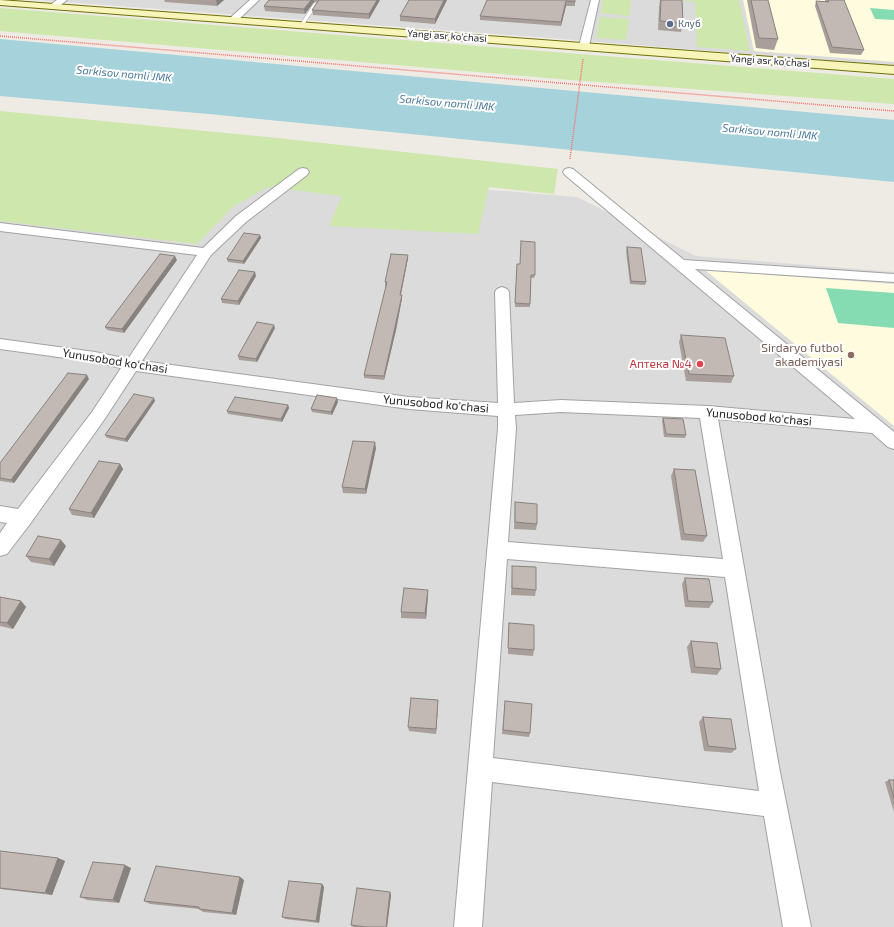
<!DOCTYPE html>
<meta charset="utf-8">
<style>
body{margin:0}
canvas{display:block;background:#eeeae4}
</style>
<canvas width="894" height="927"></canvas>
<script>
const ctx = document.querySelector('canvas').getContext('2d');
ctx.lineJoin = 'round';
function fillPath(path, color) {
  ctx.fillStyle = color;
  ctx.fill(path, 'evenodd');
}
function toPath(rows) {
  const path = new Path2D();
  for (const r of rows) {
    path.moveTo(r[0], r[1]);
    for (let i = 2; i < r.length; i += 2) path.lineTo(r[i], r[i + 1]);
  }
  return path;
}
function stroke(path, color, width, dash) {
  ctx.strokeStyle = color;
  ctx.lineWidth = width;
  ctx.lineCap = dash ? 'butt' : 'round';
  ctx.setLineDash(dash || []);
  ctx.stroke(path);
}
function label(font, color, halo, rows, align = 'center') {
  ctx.font = font + ' "Exo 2",sans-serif';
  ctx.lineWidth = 4;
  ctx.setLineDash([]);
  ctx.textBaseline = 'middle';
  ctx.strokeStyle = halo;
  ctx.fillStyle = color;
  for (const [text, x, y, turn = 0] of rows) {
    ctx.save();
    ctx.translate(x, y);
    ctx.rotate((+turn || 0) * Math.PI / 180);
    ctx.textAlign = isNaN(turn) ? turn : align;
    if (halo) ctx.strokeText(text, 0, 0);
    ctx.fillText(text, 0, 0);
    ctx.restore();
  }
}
fillPath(toPath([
 [39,0,894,0,894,66,563,39],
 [259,171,577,197,696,256,894,272,894,927,0,927,0,213]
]), '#dcdbdb');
fillPath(toPath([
 [743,0,894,0,894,62,754,51],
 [705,270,894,284,894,426]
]), '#fefbde');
fillPath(toPath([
 [603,0,631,0,629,16,601,13],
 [678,0,739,0,750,51,697,47,695,2],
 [0,8,894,79,894,104,571,80,0,31],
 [600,17,629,19,626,40,596,38],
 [0,111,277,138,558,169,554,194,489,187,478,234,329,226,342,196,268,187,234,206,197,244,0,221]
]), '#cee7ac');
fillPath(toPath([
 [870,8,894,10,894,20,875,19],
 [826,288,894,293,894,328,838,323]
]), '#85dbb2');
fillPath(toPath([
 [0,39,894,120,894,182,209,114,0,96]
]), '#a6d3db');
const lane = toPath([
 [314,3,318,4,303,26,299,26,314,3]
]);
const street = toPath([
 [57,0,67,0,56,9,50,9,49,7,50,5,57,0],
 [250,0,259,0,236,22,230,22,229,20,230,18,250,0],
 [591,0,599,0,589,46,584,49,579,46,591,0],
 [303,168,307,169,309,172,307,175,246,222,211,255,142,361,409,397,498,403,495,292,497,289,502,287,507,289,509,292,514,403,561,400,708,406,855,419,565,175,563,172,565,169,569,168,573,169,684,260,894,274,894,282,695,269,894,432,894,449,888,447,872,433,718,419,779,767,811,927,783,927,764,816,492,782,482,927,454,927,498,428,498,416,409,409,136,371,104,420,30,524,7,554,0,556,0,533,7,523,0,522,0,506,18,509,92,412,121,368,95,362,0,349,0,339,95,352,128,359,197,255,0,231,0,223,203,248,236,216,299,169,303,168],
 [561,412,700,418,723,559,508,542,516,428,515,415,561,412],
 [507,559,725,577,759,791,493,758,507,559]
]);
const secondary = toPath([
 [0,0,894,66,894,74,0,5,0,0]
]);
stroke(lane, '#a2a2a2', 1);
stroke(street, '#a2a2a2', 2);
stroke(secondary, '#6e7109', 2);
stroke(toPath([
 [0,36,894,111],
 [570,159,583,59]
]), '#f47270', 1.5, [1, 1]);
fillPath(lane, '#fff');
fillPath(street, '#fff');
fillPath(secondary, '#f7f5ba');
fillPath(toPath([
 [164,0,224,0,217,6,165,2],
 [269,0,380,0,369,19,313,15,312,10,317,2,314,2,305,14,265,11,264,6],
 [409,0,447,0,435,24,400,21,400,16],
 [575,0,575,6,566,6,561,26,480,20,480,16],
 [660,0,682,0,683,23,681,32,658,30,659,7],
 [747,0,768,0,778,39,774,50,756,48],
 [825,0,844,0,864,50,861,55,830,53,815,6,816,1,825,1],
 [260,235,261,238,244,264,228,262,227,259],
 [627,247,646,282,645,285,630,284,626,251],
 [408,255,408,258,401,295,402,298,396,330,384,380,364,378,364,375,386,286,385,286,385,282],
 [177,260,124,333,107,330,105,327],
 [517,264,535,275,534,278,531,278,530,307,515,307],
 [256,276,239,305,222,303,221,299],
 [275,328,257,362,239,360,238,356],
 [681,335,734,376,731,383,686,381,679,342],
 [89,379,14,483,0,481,0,463],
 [155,401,127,442,107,438,105,435],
 [338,402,332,415,312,412,311,409],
 [288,405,289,408,282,422,228,414,227,411],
 [663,418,686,435,685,438,664,437,662,421],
 [376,448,366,494,343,493,342,487],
 [120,464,123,469,94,518,72,515,69,509],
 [674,469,707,536,703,542,681,540,671,476],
 [515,502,537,524,536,530,514,529],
 [66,546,54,566,31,562,26,556],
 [512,566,536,590,535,596,511,595,512,572],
 [685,578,713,602,709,608,685,607,682,584],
 [428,590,428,596,426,619,401,618,401,612],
 [0,597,21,601,26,607,13,629,0,626],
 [509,623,534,650,533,656,508,654,508,629],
 [691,641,721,669,717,675,691,673,687,647],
 [505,701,530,733,529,737,502,734],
 [438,705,436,734,409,731,408,727],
 [703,717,736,749,731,753,704,751,699,722],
 [889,780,894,780,894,812,885,782],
 [0,851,58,858,65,861,52,895,0,889],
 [131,868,119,903,87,900,80,897],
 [240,877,244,880,236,915,203,912,199,909,150,904,144,901],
 [322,884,324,887,319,923,285,919,282,917],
 [390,892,391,895,387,927,353,927,351,925]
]), '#a89f9b');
fillPath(toPath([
 [216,0,224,0,217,6],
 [311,0,314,0,314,2,305,14,304,9],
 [377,0,380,0,369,19,369,14],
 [444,0,447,0,435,24,435,19],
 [566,1,566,6,561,26,561,22],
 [260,235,261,238,244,264,243,261],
 [408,255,408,258,400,298,400,295],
 [175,256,177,260,124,333,122,329],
 [255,272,256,276,239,305,238,301],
 [402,295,402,298,396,330,384,380,384,376],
 [274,325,275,328,257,362,256,359],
 [87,375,89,379,14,483,11,480],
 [154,398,155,401,127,442,125,439],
 [337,398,338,402,332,415,331,412],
 [288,405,289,408,282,422,281,419],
 [375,442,376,448,366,494,365,489],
 [120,464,123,469,94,518,91,513],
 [61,540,66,546,54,566,49,559],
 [428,590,428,596,426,619,425,613],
 [21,601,26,607,13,629,7,623],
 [438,700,438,705,436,734,436,729],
 [58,858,65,861,52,895,45,893],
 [125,865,131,868,119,903,113,900],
 [240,877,244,880,236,915,232,913],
 [322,884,324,887,319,923,316,921],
 [390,892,391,895,387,927,386,927]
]), '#88827e');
const building = toPath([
 [269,0,311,0,304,9,264,6,269,0],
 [319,0,377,0,369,14,312,10,319,0],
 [409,0,444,0,435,19,400,16,409,0],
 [487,0,575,0,575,2,566,1,561,22,480,16,487,0],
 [661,0,682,0,683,23,660,21,661,0],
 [751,0,768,0,778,39,759,38,751,0],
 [828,0,844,0,864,50,832,47,816,1,829,2,828,0],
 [244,233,260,235,243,261,227,259,244,233],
 [521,241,535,242,535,275,531,275,530,304,515,303,517,264,520,264,521,241],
 [627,247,641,248,646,282,631,281,627,247],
 [160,254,175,256,122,329,105,327,160,254],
 [391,254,408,255,400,295,402,295,395,327,384,376,364,375,387,282,385,282,391,254],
 [239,270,255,272,238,301,221,299,239,270],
 [257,322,274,325,256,359,238,356,257,322],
 [681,335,725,338,734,376,689,374,681,335],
 [68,373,87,375,11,480,0,478,0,463,68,373],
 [134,394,154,398,125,439,105,435,134,394],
 [317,395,337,398,331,412,311,409,317,395],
 [235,397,288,405,281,419,227,411,235,397],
 [663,418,683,419,686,435,666,434,663,418],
 [353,441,375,442,365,489,342,487,353,441],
 [99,461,120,464,91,513,69,509,99,461],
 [674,469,695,470,707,536,684,534,674,469],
 [515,502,537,504,537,524,515,522,515,502],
 [38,536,61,540,49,559,26,556,38,536],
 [512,566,536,567,536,590,512,588,512,566],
 [685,578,709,579,713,602,688,601,685,578],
 [404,588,428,590,425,613,401,612,404,588],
 [0,597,21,601,7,623,0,622,0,597],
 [509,623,534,625,534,650,508,648,509,623],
 [691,641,717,643,721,669,695,667,691,641],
 [411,698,438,700,436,729,408,727,411,698],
 [505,701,532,704,530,733,503,730,505,701],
 [703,717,731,719,736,749,708,746,703,717],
 [889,780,894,780,894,798,889,780],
 [0,851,58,858,45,893,0,888,0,851],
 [93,862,125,865,113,900,80,897,93,862],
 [156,866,240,877,232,913,199,909,199,907,144,901,156,866],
 [289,881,322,884,316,921,282,917,289,881],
 [357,888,390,892,386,927,367,927,351,925,357,888]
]);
fillPath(building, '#c3b9b4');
stroke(building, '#88827e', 1);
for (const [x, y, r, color] of [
 [670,24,4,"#5c6f8a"],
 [851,355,4,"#8d6e63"],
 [700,364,4,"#e0444e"]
]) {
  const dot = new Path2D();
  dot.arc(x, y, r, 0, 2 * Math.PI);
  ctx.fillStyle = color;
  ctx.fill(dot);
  stroke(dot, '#fff', 1.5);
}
label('10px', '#4e5e75', '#fff', [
 ["Клуб",678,24]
], 'left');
label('10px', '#1e1e1e', '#fff', [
 ["Yangi asr ko'chasi",447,36,4],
 ["Yangi asr ko'chasi",770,61,4]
]);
label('italic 11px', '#48789b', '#fff', [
 ["Sarkisov nomli JMK",124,74,5],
 ["Sarkisov nomli JMK",447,103,5],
 ["Sarkisov nomli JMK",770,132,5]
]);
label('12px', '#785e54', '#fff', [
 ["Sirdaryo futbol",843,348],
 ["akademiyasi",843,362]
], 'right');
label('12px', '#1e1e1e', '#fff', [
 ["Yunusobod ko'chasi",115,361,9],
 ["Yunusobod ko'chasi",436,404,5],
 ["Yunusobod ko'chasi",759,417,5]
]);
label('12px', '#be3a42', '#fff', [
 ["Аптека №4",692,364]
], 'right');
</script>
